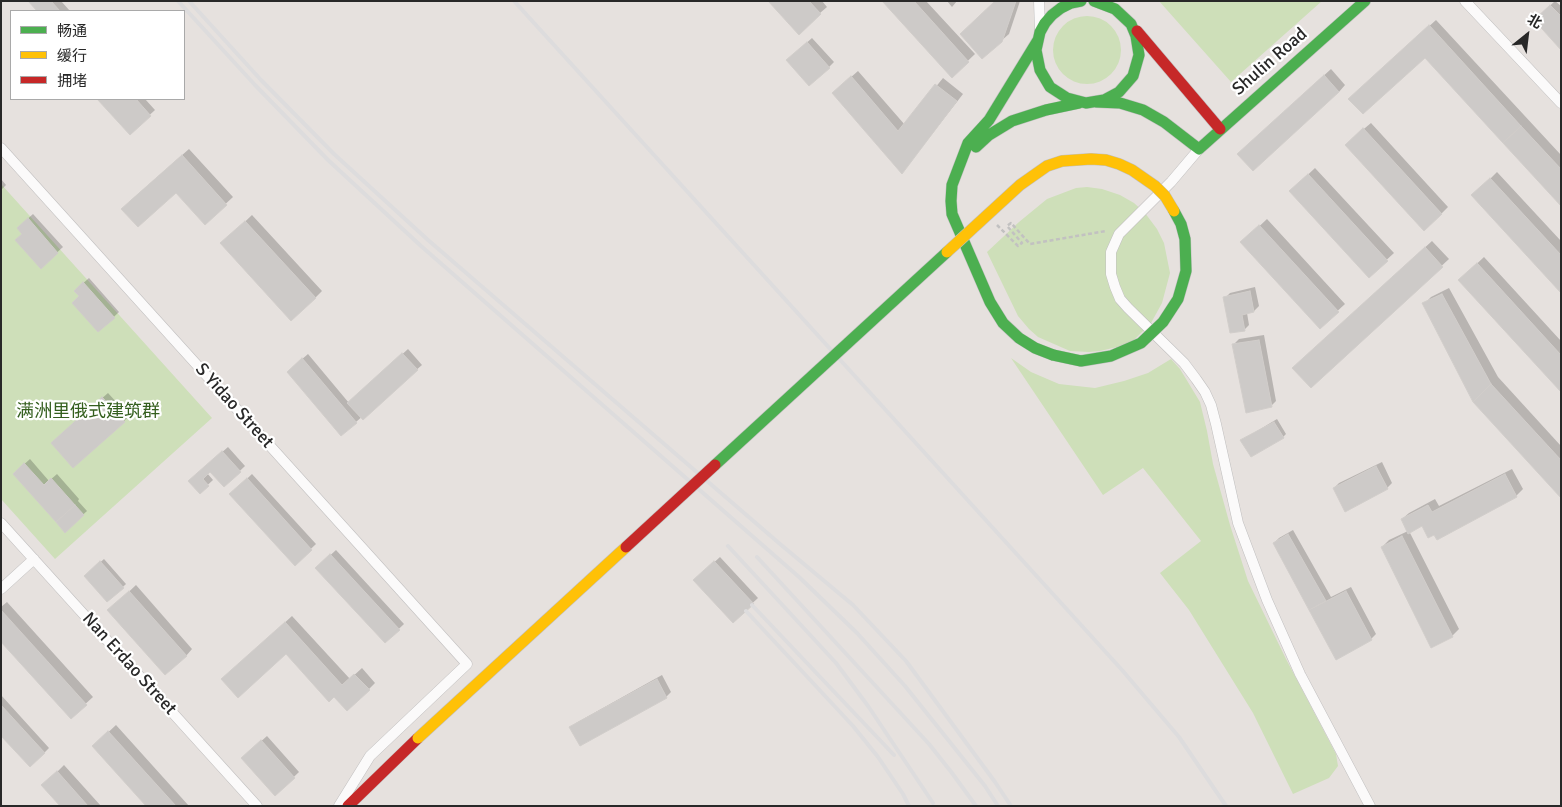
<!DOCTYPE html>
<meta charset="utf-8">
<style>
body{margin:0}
#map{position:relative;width:1562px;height:807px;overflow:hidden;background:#e6e1de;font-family:Signika,"Noto Sans SC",sans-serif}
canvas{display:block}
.frame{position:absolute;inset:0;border:2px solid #282828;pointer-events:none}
.legend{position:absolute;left:10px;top:10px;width:175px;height:90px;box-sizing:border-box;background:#fff;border:1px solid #a9a9a9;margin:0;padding:6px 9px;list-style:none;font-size:15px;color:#282828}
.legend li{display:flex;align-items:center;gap:10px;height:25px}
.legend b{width:25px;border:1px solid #a9a9a9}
.north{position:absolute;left:1502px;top:10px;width:50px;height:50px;-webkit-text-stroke:4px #fff;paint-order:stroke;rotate:29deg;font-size:14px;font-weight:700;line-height:20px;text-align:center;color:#282828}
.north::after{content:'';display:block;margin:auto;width:18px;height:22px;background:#282828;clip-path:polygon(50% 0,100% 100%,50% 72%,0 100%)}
</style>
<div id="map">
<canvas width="1562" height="807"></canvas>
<div class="frame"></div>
<ul class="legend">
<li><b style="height:6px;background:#4caf50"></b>畅通</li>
<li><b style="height:6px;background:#ffc107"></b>缓行</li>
<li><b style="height:6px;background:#c62828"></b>拥堵</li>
</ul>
<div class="north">北</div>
</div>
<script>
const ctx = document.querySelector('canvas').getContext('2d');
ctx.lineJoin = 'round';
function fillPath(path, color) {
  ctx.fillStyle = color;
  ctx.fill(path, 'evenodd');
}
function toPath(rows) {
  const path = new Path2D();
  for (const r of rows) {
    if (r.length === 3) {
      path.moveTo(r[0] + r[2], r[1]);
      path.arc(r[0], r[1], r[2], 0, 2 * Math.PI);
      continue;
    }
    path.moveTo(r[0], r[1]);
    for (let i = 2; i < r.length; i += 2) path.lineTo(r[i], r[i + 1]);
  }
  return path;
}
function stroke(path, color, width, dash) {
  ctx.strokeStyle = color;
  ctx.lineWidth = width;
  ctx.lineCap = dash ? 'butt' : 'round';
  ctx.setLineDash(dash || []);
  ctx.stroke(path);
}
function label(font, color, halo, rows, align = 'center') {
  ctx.font = font + ' Signika,"Noto Sans SC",sans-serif';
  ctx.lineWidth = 4.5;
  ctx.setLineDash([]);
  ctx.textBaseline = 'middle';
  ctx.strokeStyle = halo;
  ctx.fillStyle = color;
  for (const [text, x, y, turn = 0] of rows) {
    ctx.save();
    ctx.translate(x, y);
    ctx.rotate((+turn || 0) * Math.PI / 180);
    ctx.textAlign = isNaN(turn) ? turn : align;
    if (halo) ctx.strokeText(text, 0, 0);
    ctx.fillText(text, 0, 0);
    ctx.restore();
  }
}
fillPath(toPath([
 [1159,1,1322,1,1231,82],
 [1087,50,34],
 [1,184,212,418,55,559,1,499],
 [1087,187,1102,189,1120,195,1134,203,1145,213,1157,229,1164,243,1170,273,1162,303,1151,323,1134,340,1117,347,1100,351,1089,352,1070,351,1038,337,1029,329,1018,316,987,252,1019,222,1047,199,1076,188],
 [1011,358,1031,372,1059,384,1095,388,1124,381,1148,373,1171,359,1180,369,1200,402,1207,431,1213,464,1230,525,1248,581,1286,659,1336,754,1338,766,1329,778,1293,794,1253,713,1189,610,1160,573,1201,541,1143,468,1103,495]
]), '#cedfb9');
fillPath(toPath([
 [30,1,61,1,70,11,39,11],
 [770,1,822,1,827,7,820,13],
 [883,1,926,1,975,54,952,76],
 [947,1,957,1,952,7],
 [997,1,1020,1,1009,34,1001,41],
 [1555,1,1561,6,1561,48,1535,20],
 [1436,20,1561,155,1561,204,1425,56,1357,92],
 [812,38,834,62,829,67,793,55],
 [1331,69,1345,85,1339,92,1246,147],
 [858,71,905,125,943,78,963,94,908,165,841,86],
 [99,99,145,99,155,110,130,133],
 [1371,123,1448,207,1441,214,1353,138],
 [189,149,233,197,205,223,176,192,129,202],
 [1315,168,1394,253,1369,276,1298,184],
 [1497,172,1561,241,1561,291,1480,189],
 [1,179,6,185,1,190],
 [33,214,63,247,41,267,23,233,23,223],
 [252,215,322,291,315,298,229,237],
 [1267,219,1345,304,1320,327,1249,236],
 [1432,241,1449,259,1311,386,1301,361],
 [1484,257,1561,341,1561,390,1467,273],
 [89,278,119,312,99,331,81,296,80,286],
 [1255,287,1259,306,1254,311,1247,313,1249,325,1244,330,1225,298,1230,293],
 [1449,288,1498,377,1561,446,1561,496,1424,304,1431,297],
 [1264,335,1276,401,1271,406,1234,344,1239,339],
 [408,349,422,365,342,434,293,367,308,354,349,403],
 [108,393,129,416,124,421,57,438],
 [1277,419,1286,434,1283,437,1242,440],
 [228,447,245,466,224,486,210,471,207,473,213,480,200,492,195,476],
 [30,459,49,481,57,474,79,499,78,501,87,511,65,531,19,469],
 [1382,462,1392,483,1387,488,1334,488,1339,483],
 [1512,469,1523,489,1516,496,1422,524,1409,531,1459,629,1452,636,1382,547,1389,540,1408,531,1402,519,1409,513,1435,499,1439,506],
 [252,474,316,544,295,564,231,494],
 [1293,530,1331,597,1351,587,1376,634,1371,639,1336,658,1274,543,1279,538],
 [336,550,404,624,385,642,322,563],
 [720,557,758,598,733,621,695,580],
 [104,559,126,584,108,601,85,576],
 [136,585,192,649,186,656,116,604],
 [7,602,93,697,71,717,1,640,1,607],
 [292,616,350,679,362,668,375,683,369,689,334,695,286,652,230,673],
 [662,675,671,692,666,697,571,728,576,723],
 [1,695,49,748,44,753,1,734],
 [116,725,189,806,147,806,100,740],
 [267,736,299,772,276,794,248,753],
 [64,765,101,806,62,806,50,779]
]), '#0003');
const building = toPath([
 [28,1,51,1,60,11,37,11,28,1],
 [768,1,809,1,821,14,799,35,768,1],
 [882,1,914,1,969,62,952,78,882,1],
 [995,1,1016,1,1002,42,982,59,960,34,995,1],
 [1550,5,1561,16,1561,50,1534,20,1550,5],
 [1429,25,1521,126,1503,143,1425,58,1363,114,1348,99,1429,25],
 [807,42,830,68,809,86,786,60,807,42],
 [1324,75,1339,92,1253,171,1237,154,1324,75],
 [851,76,898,131,935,84,957,101,902,174,832,93,851,76],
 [97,99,136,99,151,116,130,135,97,99],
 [1521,126,1561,169,1561,206,1503,143,1521,126],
 [1363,128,1442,214,1424,231,1345,145,1363,128],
 [182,155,227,205,205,225,176,193,138,227,121,209,182,155],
 [1308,174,1388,261,1369,278,1289,191,1308,174],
 [1490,178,1561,255,1561,293,1471,195,1490,178],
 [28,218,58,253,41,269,15,240,22,234,17,228,28,218],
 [245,221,316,298,291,321,220,243,245,221],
 [1259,225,1339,312,1320,329,1240,242,1259,225],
 [1425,247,1443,267,1311,388,1292,368,1425,247],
 [1477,263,1561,355,1561,392,1458,280,1477,263],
 [83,282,115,318,98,332,72,303,79,296,74,291,83,282],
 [1250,291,1254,312,1242,315,1245,331,1230,333,1223,297,1250,291],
 [1442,294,1491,384,1473,402,1422,303,1442,294],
 [1259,340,1272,407,1246,413,1232,344,1259,340],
 [402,353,418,370,363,420,347,403,402,353],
 [302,358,357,423,341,436,287,372,302,358],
 [1491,384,1561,460,1561,498,1473,402,1491,384],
 [102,397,125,422,73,468,51,443,102,397],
 [1274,422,1284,438,1251,457,1240,440,1274,422],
 [222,451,241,472,224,487,210,472,203,479,209,486,200,494,188,481,222,451],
 [24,463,44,485,51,478,75,505,56,522,13,474,24,463],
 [1376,466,1388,489,1345,512,1333,488,1376,466],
 [1505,474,1517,497,1437,540,1434,535,1428,538,1422,526,1408,534,1401,519,1428,505,1432,512,1505,474],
 [247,478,312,550,295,566,229,494,247,478],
 [75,505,84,515,65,533,56,522,75,505],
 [1288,534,1326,601,1309,610,1273,543,1288,534],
 [1402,536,1453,637,1431,648,1381,547,1402,536],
 [330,554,400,630,385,643,315,568,330,554],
 [100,561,124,588,107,602,84,576,100,561],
 [714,561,754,604,733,623,693,580,714,561],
 [129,591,187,656,165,675,107,610,129,591],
 [1346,591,1372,640,1336,660,1309,610,1346,591],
 [1,610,87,705,71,719,1,642,1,610],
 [285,622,342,685,354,674,370,690,347,711,334,697,329,702,286,654,238,698,221,679,285,622],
 [657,679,667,698,580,746,569,727,657,679],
 [1,705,45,753,30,767,1,736,1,705],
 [108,731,176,806,146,806,92,746,108,731],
 [261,740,295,778,275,796,241,758,261,740],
 [57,771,88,806,60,806,41,785,57,771]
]);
fillPath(building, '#cdcac8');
stroke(building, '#d1cdca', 1);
const street = toPath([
 [1039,1,1040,30],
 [1465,1,1561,103],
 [1,148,467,664,370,756,339,806],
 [1199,149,1171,182,1119,234,1111,252,1111,274,1115,287,1120,299,1128,308,1184,363,1196,379,1205,392,1211,405,1216,424,1238,523,1267,600,1300,674,1370,806],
 [1,523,257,806],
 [1,589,34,559]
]);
const fast = toPath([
 [1081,1,1071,3,1061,8,1052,15,1045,23,1040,32,1036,50,1040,70,1050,87,1067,98,1086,103,1104,100,1119,92,1133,76,1139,55,1136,36,1131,24,1115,9,1094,1],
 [1038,40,989,120,968,143,952,185,951,201,952,214,990,302,1003,323,1019,338,1035,348,1053,355],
 [1096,102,1120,103,1143,110,1164,122,1199,149,1365,1],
 [976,147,989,135,1012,121,1046,110,1079,103]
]);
const jam = toPath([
 [1137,31,1220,129],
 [348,806,418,738]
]);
stroke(street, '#c0bfbf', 11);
stroke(fast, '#c0bfbf', 12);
stroke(jam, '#c0bfbf', 12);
stroke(toPath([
 [997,225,1018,246,1022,243,1007,226,1011,223,1030,244,1106,231]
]), '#c2c1c1', 2.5, [4, 2.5]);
stroke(street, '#fbfafa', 10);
stroke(fast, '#4caf50', 11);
stroke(jam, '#c62828', 11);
stroke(toPath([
 [178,1,255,85,328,160,421,246,799,577,857,633,905,686,985,786,998,806],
 [189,1,261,80,334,154,428,240,780,544,853,605,906,661,995,782,1011,806],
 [514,1,1122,670,1179,737,1226,806],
 [728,546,836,663,868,706,933,803],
 [757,557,929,744,952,773,976,806],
 [752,605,894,755],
 [746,611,853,726,878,757,903,794,909,806]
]), '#dddcdd', 4);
const fastBridge = toPath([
 [1053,355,1081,361,1111,356,1141,343,1163,322,1178,299,1186,271,1185,239,1181,224,1174,211],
 [715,465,947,252]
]);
const slowBridge = toPath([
 [947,252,1020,185,1047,166,1062,161,1091,159,1106,160,1119,164,1132,170,1155,186,1165,196,1174,211],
 [418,738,626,547]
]);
const jamBridge = toPath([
 [626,547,715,465]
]);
stroke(fastBridge, '#c0bfbf', 12, []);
stroke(slowBridge, '#c0bfbf', 12, []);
stroke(jamBridge, '#c0bfbf', 12, []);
stroke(fastBridge, '#4caf50', 11);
stroke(slowBridge, '#ffc107', 11);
stroke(jamBridge, '#c62828', 11);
label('18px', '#282828', '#fff', [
 ["Shulin Road",1270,62,-41],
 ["S Yidao Street",234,406,48],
 ["Nan Erdao Street",129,664,48]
]);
label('18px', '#345f1e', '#fff', [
 ["满洲里俄式建筑群",88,412]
]);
</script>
